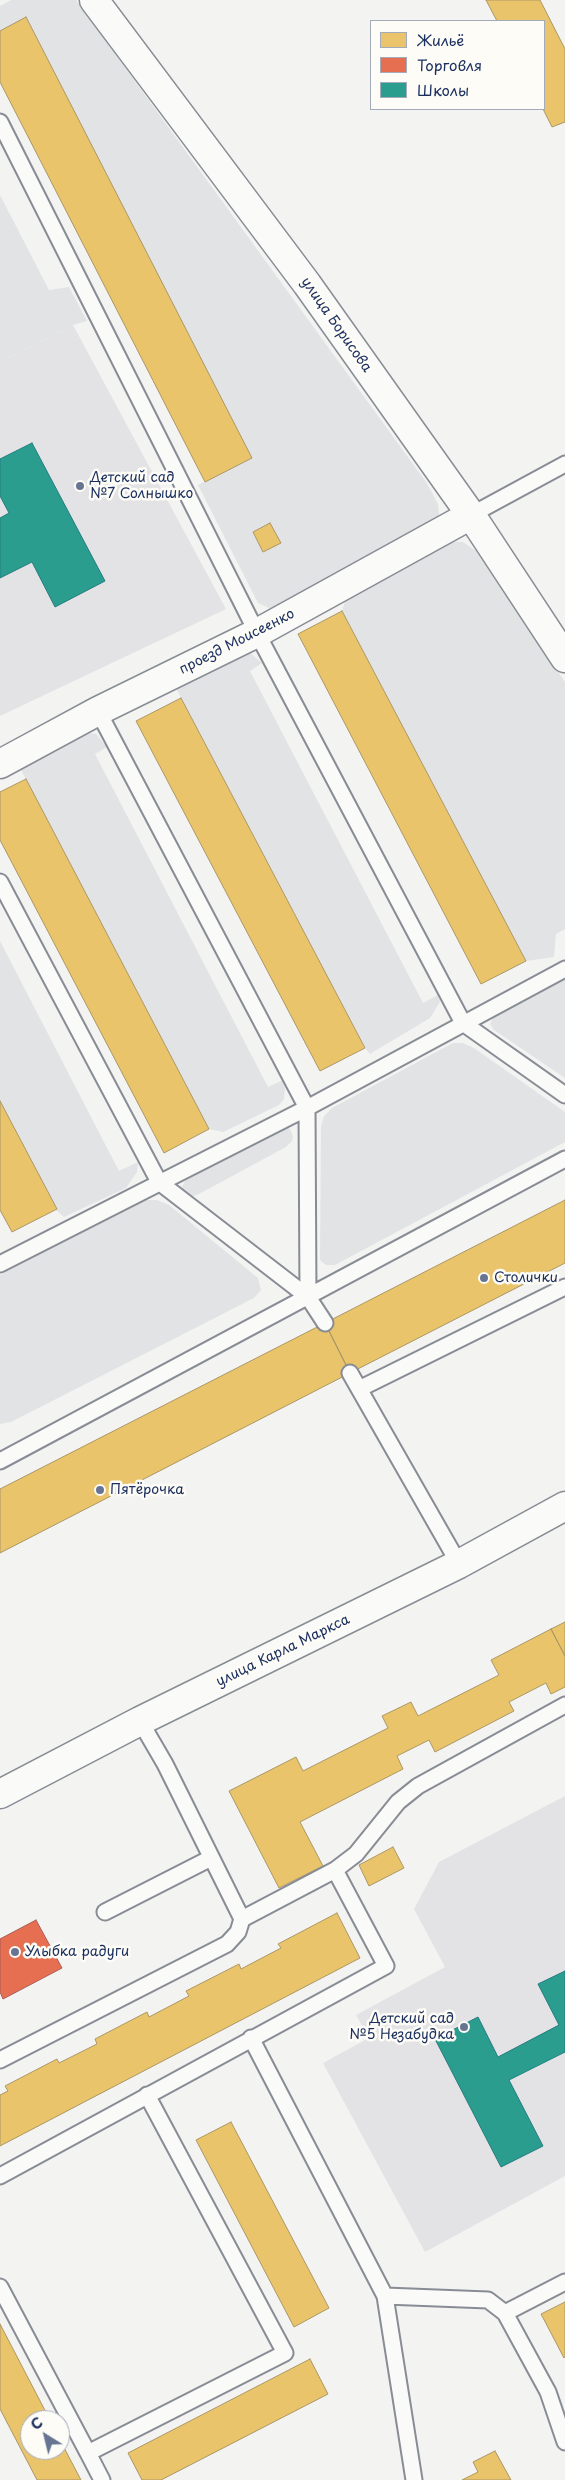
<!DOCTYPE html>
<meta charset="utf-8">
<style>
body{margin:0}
#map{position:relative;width:565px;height:2480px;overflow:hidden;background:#f3f3f2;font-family:"Playpen Sans",sans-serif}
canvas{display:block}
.legend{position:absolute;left:370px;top:20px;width:175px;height:90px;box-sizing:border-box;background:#fdfcf7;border:1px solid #a3aaba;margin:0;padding:6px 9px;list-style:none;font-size:15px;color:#1b2f5e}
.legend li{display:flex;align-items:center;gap:10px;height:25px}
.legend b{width:25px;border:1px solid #a3aaba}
.north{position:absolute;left:20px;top:2410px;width:50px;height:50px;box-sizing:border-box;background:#fdfcf7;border:1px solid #a3aaba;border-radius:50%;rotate:324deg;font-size:14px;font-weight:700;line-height:20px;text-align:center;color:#1b2f5e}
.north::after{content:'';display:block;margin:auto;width:18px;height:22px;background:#677492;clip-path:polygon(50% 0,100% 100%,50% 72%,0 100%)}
</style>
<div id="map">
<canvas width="565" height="2480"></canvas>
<ul class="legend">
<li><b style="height:14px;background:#e9c46a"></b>Жильё</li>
<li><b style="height:14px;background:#e76f51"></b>Торговля</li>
<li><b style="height:14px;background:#2a9d8f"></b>Школы</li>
</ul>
<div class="north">С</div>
</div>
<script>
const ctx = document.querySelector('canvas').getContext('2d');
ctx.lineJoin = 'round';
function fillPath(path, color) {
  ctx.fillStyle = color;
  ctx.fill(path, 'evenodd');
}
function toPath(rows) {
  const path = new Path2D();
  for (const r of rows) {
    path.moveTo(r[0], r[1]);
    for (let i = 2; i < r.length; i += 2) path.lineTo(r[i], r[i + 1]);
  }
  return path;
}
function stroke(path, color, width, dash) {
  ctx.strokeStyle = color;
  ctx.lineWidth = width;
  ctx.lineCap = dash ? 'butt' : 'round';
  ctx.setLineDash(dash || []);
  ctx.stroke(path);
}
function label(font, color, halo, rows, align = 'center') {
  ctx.font = font + ' "Playpen Sans",sans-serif';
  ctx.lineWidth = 5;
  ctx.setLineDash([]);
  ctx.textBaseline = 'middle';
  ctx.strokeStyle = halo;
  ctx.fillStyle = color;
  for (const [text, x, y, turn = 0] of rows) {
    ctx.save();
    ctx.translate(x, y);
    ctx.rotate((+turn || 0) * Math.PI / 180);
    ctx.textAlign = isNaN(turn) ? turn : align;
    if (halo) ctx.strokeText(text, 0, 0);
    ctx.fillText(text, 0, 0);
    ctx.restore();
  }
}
fillPath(toPath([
 [73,325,226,609,0,716,0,362],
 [565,1796,565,2176,425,2252,323,2063,369,2038,356,2015,445,1967,414,1909,439,1862]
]), '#e3e3e5');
fillPath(toPath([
 [11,0,76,0,426,482,438,504,439,516,429,527,284,607,269,608,258,603,198,485,251,458,26,18,0,31,0,6],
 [0,195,49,290,69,287,87,321,73,325,0,362],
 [447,541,463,542,476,551,565,682,565,929,556,934,554,957,526,961,342,611,347,595],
 [249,652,262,663,250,671,423,1003,438,995,440,1002,430,1018,370,1054,365,1048,176,688,243,653],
 [87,733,96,734,107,747,95,754,268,1087,283,1080,285,1089,284,1099,279,1105,223,1132,209,1129,20,768],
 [0,941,119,1171,138,1162,137,1172,126,1188,64,1217,56,1210,0,1103],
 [565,977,565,1078,494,1030,490,1024,493,1018,502,1011],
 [453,1043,463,1043,474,1048,565,1112,565,1142,335,1265,326,1265,320,1260,321,1126,324,1116,332,1108],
 [283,1127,289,1127,293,1136,292,1141,286,1147,199,1194,193,1196,183,1192,182,1187,185,1181],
 [143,1200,157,1200,169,1205,258,1278,261,1290,254,1298,11,1422,0,1424,0,1275]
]), '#e2e3e5');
const homes = toPath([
 [486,0,540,0,565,49,565,122,552,127,543,109,544,21,497,21,486,0],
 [26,17,252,458,205,482,0,82,0,31,26,17],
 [270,523,281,543,263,552,253,532,270,523],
 [342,611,526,961,481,984,298,634,342,611],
 [181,698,365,1048,320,1071,136,721,181,698],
 [26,779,209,1129,164,1153,0,840,0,792,26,779],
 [0,1101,57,1209,12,1232,0,1210,0,1101],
 [565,1200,565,1263,350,1373,325,1323,565,1200],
 [325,1323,350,1373,0,1553,0,1489,325,1323],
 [565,1622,565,1656,551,1629,565,1622],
 [551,1629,565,1656,565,1687,551,1694,546,1683,509,1702,514,1711,435,1752,429,1740,397,1756,403,1769,300,1822,323,1866,279,1888,229,1791,296,1757,303,1771,388,1728,382,1716,411,1702,418,1716,499,1675,491,1660,551,1629],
 [393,1847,404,1868,369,1886,359,1865,393,1847],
 [337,1913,360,1958,0,2146,0,2095,8,2091,5,2086,57,2059,59,2063,97,2044,95,2039,147,2012,149,2017,189,1996,186,1991,239,1964,241,1969,281,1948,278,1944,337,1913],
 [231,2122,329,2308,294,2327,196,2140,231,2122],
 [565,2302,565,2357,564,2358,541,2314,565,2302],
 [0,2324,50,2420,30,2420,30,2450,60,2450,60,2440,81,2480,37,2480,0,2409,0,2324],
 [310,2359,328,2394,161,2480,142,2480,128,2453,310,2359],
 [495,2451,511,2480,462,2480,478,2472,473,2462,495,2451]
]);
fillPath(homes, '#e9c46a');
stroke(homes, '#ab9766', 1);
const shops = toPath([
 [36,1920,62,1968,3,1999,0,1992,0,1939,36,1920]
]);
fillPath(shops, '#e76f51');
stroke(shops, '#aa5c55', 1);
const schools = toPath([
 [32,443,105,581,55,607,32,562,0,578,0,518,9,513,0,496,0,459,32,443],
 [565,1971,565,2052,509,2080,543,2146,501,2167,435,2039,478,2017,498,2057,559,2025,538,1984,565,1971]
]);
fillPath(schools, '#2a9d8f');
stroke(schools, '#267c80', 1);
const service = toPath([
 [0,122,257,633,463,1023,565,1095],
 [471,515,565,464],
 [0,882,159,1182,308,1297,307,1108,98,711],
 [0,1264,307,1108,565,969],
 [308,1297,325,1323],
 [350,1373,459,1564],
 [359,1389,565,1287],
 [0,1461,565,1159],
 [335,1870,356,1854,398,1802,418,1786,565,1705],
 [105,1912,211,1858],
 [251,2038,385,2296,414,2480],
 [0,2060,227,1944,238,1932,242,1919],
 [0,2176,386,1966,335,1870,242,1919,165,1764,140,1721],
 [0,2287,88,2453,285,2353,147,2095],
 [385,2296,488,2300,505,2313,548,2392,565,2442],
 [505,2313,565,2282],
 [88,2453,102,2480]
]);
const minor = toPath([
 [0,764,98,711,257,633,471,515]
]);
const tertiary = toPath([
 [94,0,307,284,471,515,565,658]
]);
const primary = toPath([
 [0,1794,140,1721,459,1564,565,1506]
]);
stroke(service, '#888c94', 19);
stroke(minor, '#888c94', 31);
stroke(tertiary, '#888c94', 31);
stroke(primary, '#888c94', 31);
stroke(service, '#fafaf8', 15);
stroke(minor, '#fafaf8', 28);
stroke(tertiary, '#fafaf8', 28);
stroke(primary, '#fafaf8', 28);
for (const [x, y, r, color] of [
 [80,486,5,"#677492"],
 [484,1278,5,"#677492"],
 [100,1490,5,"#677492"],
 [15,1952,5,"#677492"],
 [464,2027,5,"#677492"]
]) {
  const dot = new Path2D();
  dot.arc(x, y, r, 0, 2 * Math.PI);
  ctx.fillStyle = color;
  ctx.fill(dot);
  stroke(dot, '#fdfcf7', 2);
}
label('14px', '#1b2f5e', '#fdfcf7', [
 ["улица Борисова",336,325,55],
 ["проезд Моисеенко",237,642,-27],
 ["улица Карла Маркса",283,1651,-26]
]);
label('14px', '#1b2f5e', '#fdfcf7', [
 ["Детский сад",90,478],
 ["№7 Солнышко",90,494],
 ["Столички",494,1278],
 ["Пятёрочка",110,1490],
 ["Улыбка радуги",25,1952],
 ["Детский сад",454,2019,"right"],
 ["№5 Незабудка",454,2035,"right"]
], 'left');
</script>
